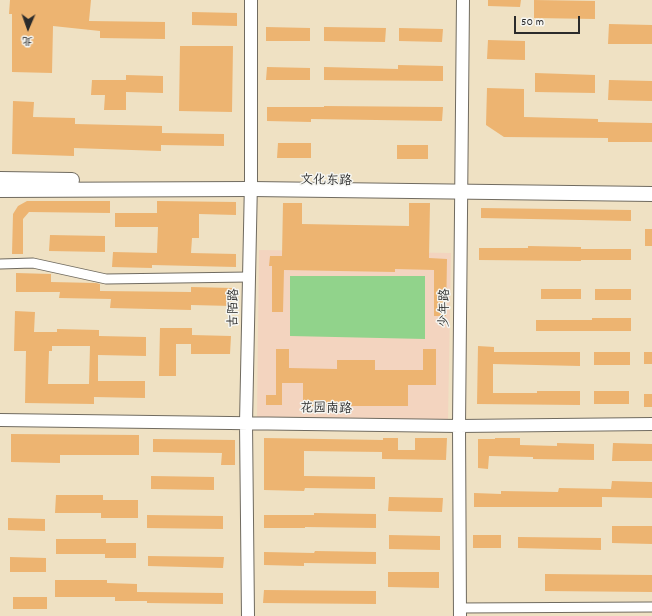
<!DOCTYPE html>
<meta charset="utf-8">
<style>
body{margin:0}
#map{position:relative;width:652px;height:616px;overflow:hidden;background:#efe1c3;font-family:Dekko,"LXGW WenKai TC",sans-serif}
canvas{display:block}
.north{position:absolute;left:8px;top:8px;width:40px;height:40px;-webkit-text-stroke:3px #f6f6f2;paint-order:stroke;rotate:182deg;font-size:11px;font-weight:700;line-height:16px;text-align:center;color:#2b2b2b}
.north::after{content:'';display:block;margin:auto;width:14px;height:18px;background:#2b2b2b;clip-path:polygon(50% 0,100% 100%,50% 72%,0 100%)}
.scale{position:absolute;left:514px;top:16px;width:66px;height:18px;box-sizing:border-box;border:2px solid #2b2b2b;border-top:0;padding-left:5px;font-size:12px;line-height:14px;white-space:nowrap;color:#2b2b2b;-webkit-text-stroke:3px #f6f6f2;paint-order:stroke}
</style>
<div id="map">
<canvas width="652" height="616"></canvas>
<div class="north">北</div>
<div class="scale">50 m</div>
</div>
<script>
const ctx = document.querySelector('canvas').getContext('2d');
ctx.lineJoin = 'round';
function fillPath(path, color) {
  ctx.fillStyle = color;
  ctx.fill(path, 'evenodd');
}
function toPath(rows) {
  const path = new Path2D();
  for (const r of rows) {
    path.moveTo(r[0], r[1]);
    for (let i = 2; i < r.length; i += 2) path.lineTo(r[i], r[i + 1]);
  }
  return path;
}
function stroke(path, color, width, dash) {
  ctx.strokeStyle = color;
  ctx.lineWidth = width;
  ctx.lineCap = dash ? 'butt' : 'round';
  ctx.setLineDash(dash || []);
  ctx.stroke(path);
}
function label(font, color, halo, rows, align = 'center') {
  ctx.font = font + ' Dekko,"LXGW WenKai TC",sans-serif';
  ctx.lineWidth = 3;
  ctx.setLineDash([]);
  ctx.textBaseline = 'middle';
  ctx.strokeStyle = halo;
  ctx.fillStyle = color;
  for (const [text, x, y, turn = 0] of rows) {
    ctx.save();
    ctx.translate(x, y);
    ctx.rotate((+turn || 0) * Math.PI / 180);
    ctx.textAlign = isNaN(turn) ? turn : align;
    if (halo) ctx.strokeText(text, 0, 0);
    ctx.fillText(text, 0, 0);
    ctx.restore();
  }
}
fillPath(toPath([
 [259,250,451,253,448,420,257,417]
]), '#f3d4bf');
fillPath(toPath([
 [290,276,425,276,425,339,290,336]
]), '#91d38b');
fillPath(toPath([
 [10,0,91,0,89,21,165,22,165,39,100,38,100,31,53,26,52,73,12,72,12,14,9,14],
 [488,0,521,0,520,7,488,6],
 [534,0,595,1,595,19,534,18],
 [192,12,237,13,237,26,192,25],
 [609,24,652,25,652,44,608,44],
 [266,27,310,28,310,41,266,41],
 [324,27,386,28,385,42,324,41],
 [399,28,443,29,442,42,399,41],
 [488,40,525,41,525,60,487,59],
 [180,46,233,46,232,112,179,111],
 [398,65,443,66,443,81,324,80,324,67,398,69],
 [267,67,310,68,310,80,266,80],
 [535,73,595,75,595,93,535,92],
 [126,75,163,76,163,93,126,92,126,110,104,110,105,95,91,95,92,80,126,80],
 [609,80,652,81,652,101,608,100],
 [487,88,524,89,524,117,598,119,598,122,652,123,652,142,608,142,608,138,504,137,486,125],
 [13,101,34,102,33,117,75,118,75,124,162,126,162,133,224,134,224,146,161,145,161,151,74,148,74,156,12,154],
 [324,106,443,107,442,121,311,119,311,122,267,121,267,107,324,107],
 [278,143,311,143,311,158,277,158],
 [397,145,428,145,428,159,397,159],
 [27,201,110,201,110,213,29,212,23,219,23,254,12,254,13,214,18,206],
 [157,201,236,202,236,215,199,214,199,238,192,238,191,253,236,254,236,267,152,265,152,268,112,267,113,252,157,253,158,227,115,227,115,213,157,213],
 [283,203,302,203,302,224,409,226,409,203,430,203,429,258,447,259,446,316,434,316,434,270,395,269,395,272,284,270,283,312,272,312,272,266,269,266,270,256,282,256],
 [481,208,631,210,631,221,481,218],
 [645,229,652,229,652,246,645,246],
 [50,235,105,236,105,252,49,251],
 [528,246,581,247,581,249,631,249,631,260,581,260,581,261,479,260,479,248,528,248],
 [16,273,51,274,51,282,96,283,100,284,100,291,191,292,191,287,232,288,232,306,191,305,191,310,110,308,111,299,59,298,60,292,16,292],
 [541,289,581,289,581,299,541,299],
 [595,289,631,289,631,300,595,300],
 [15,311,35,312,34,332,57,332,57,329,99,330,99,336,146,337,146,356,98,355,98,381,145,381,145,398,94,397,94,404,25,403,26,351,14,351],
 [52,346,90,346,89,384,48,384,49,351,52,351],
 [592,318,631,318,631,331,536,331,536,320,592,320],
 [160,328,192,328,192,335,231,336,230,354,191,354,191,344,176,344,176,376,159,376],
 [478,346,494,347,494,352,580,352,580,366,493,364,493,393,537,393,537,391,580,391,580,405,477,404],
 [276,349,289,349,289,368,337,369,337,360,375,360,375,370,423,370,423,349,436,349,436,385,408,385,408,406,303,406,303,383,282,383,282,405,266,405,266,395,276,395],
 [594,352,630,352,630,365,594,365],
 [644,352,652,352,652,364,644,364],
 [594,391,629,391,629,404,594,404],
 [644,394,652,394,652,407,644,407],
 [11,434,139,435,139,455,60,455,60,463,11,462],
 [264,438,383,440,383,438,398,438,398,450,415,450,415,438,447,438,446,460,382,459,382,452,304,451,304,476,375,477,375,489,305,488,304,491,264,490],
 [495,438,520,438,520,445,557,446,557,443,594,444,594,460,533,459,533,457,489,456,488,469,478,468,478,439,495,439],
 [153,439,235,440,235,465,221,465,222,453,153,452],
 [613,443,652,444,652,461,612,461],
 [151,476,214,477,214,490,151,489],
 [612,481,652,482,652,498,602,497,602,507,474,507,474,493,501,494,501,491,558,492,559,488,611,489],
 [56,495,103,495,103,500,138,500,138,518,101,518,101,513,55,513],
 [389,497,443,498,442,512,388,511],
 [314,513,376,514,376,528,305,527,305,528,264,528,264,515,314,515],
 [147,515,223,516,223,529,147,528],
 [8,518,45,519,45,531,8,530],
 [612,526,652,526,652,544,612,543],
 [389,535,440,536,440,550,389,549],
 [473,535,501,535,501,548,473,548],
 [518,537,601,538,601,550,518,548],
 [56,539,106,539,106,543,136,543,136,558,105,558,105,554,56,554],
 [315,551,376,552,376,564,304,563,304,566,264,565,264,552,314,553],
 [148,556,224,557,223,568,148,566],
 [10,557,46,558,46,572,10,572],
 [388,572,439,572,439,588,388,587],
 [545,574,652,575,652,592,545,591],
 [55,580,107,580,107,583,137,584,137,592,223,593,223,604,147,603,147,601,115,601,115,597,55,597],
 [264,590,376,591,376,604,263,603],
 [13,597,47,597,47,609,13,609]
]), '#edb471');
const street = toPath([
 [0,264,33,263,106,279,249,277],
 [460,608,652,607]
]);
const secondary = toPath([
 [0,420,459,426,652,424],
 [248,616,246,423,251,181,251,0],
 [460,616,459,426,463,0]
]);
const primary = toPath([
 [0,179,72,180],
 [0,190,251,189,652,194]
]);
stroke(street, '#706b60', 11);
stroke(secondary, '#706b60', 14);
stroke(primary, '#706b60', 16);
stroke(street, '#fff', 9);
stroke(secondary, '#fff', 12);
stroke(primary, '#fff', 14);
label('13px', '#2b2b2b', '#f6f6f2', [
 ["文化东路",326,182,1],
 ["古陌路",235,308,-89],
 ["少年路",446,308,-89],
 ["花园南路",326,410,1]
]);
</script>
